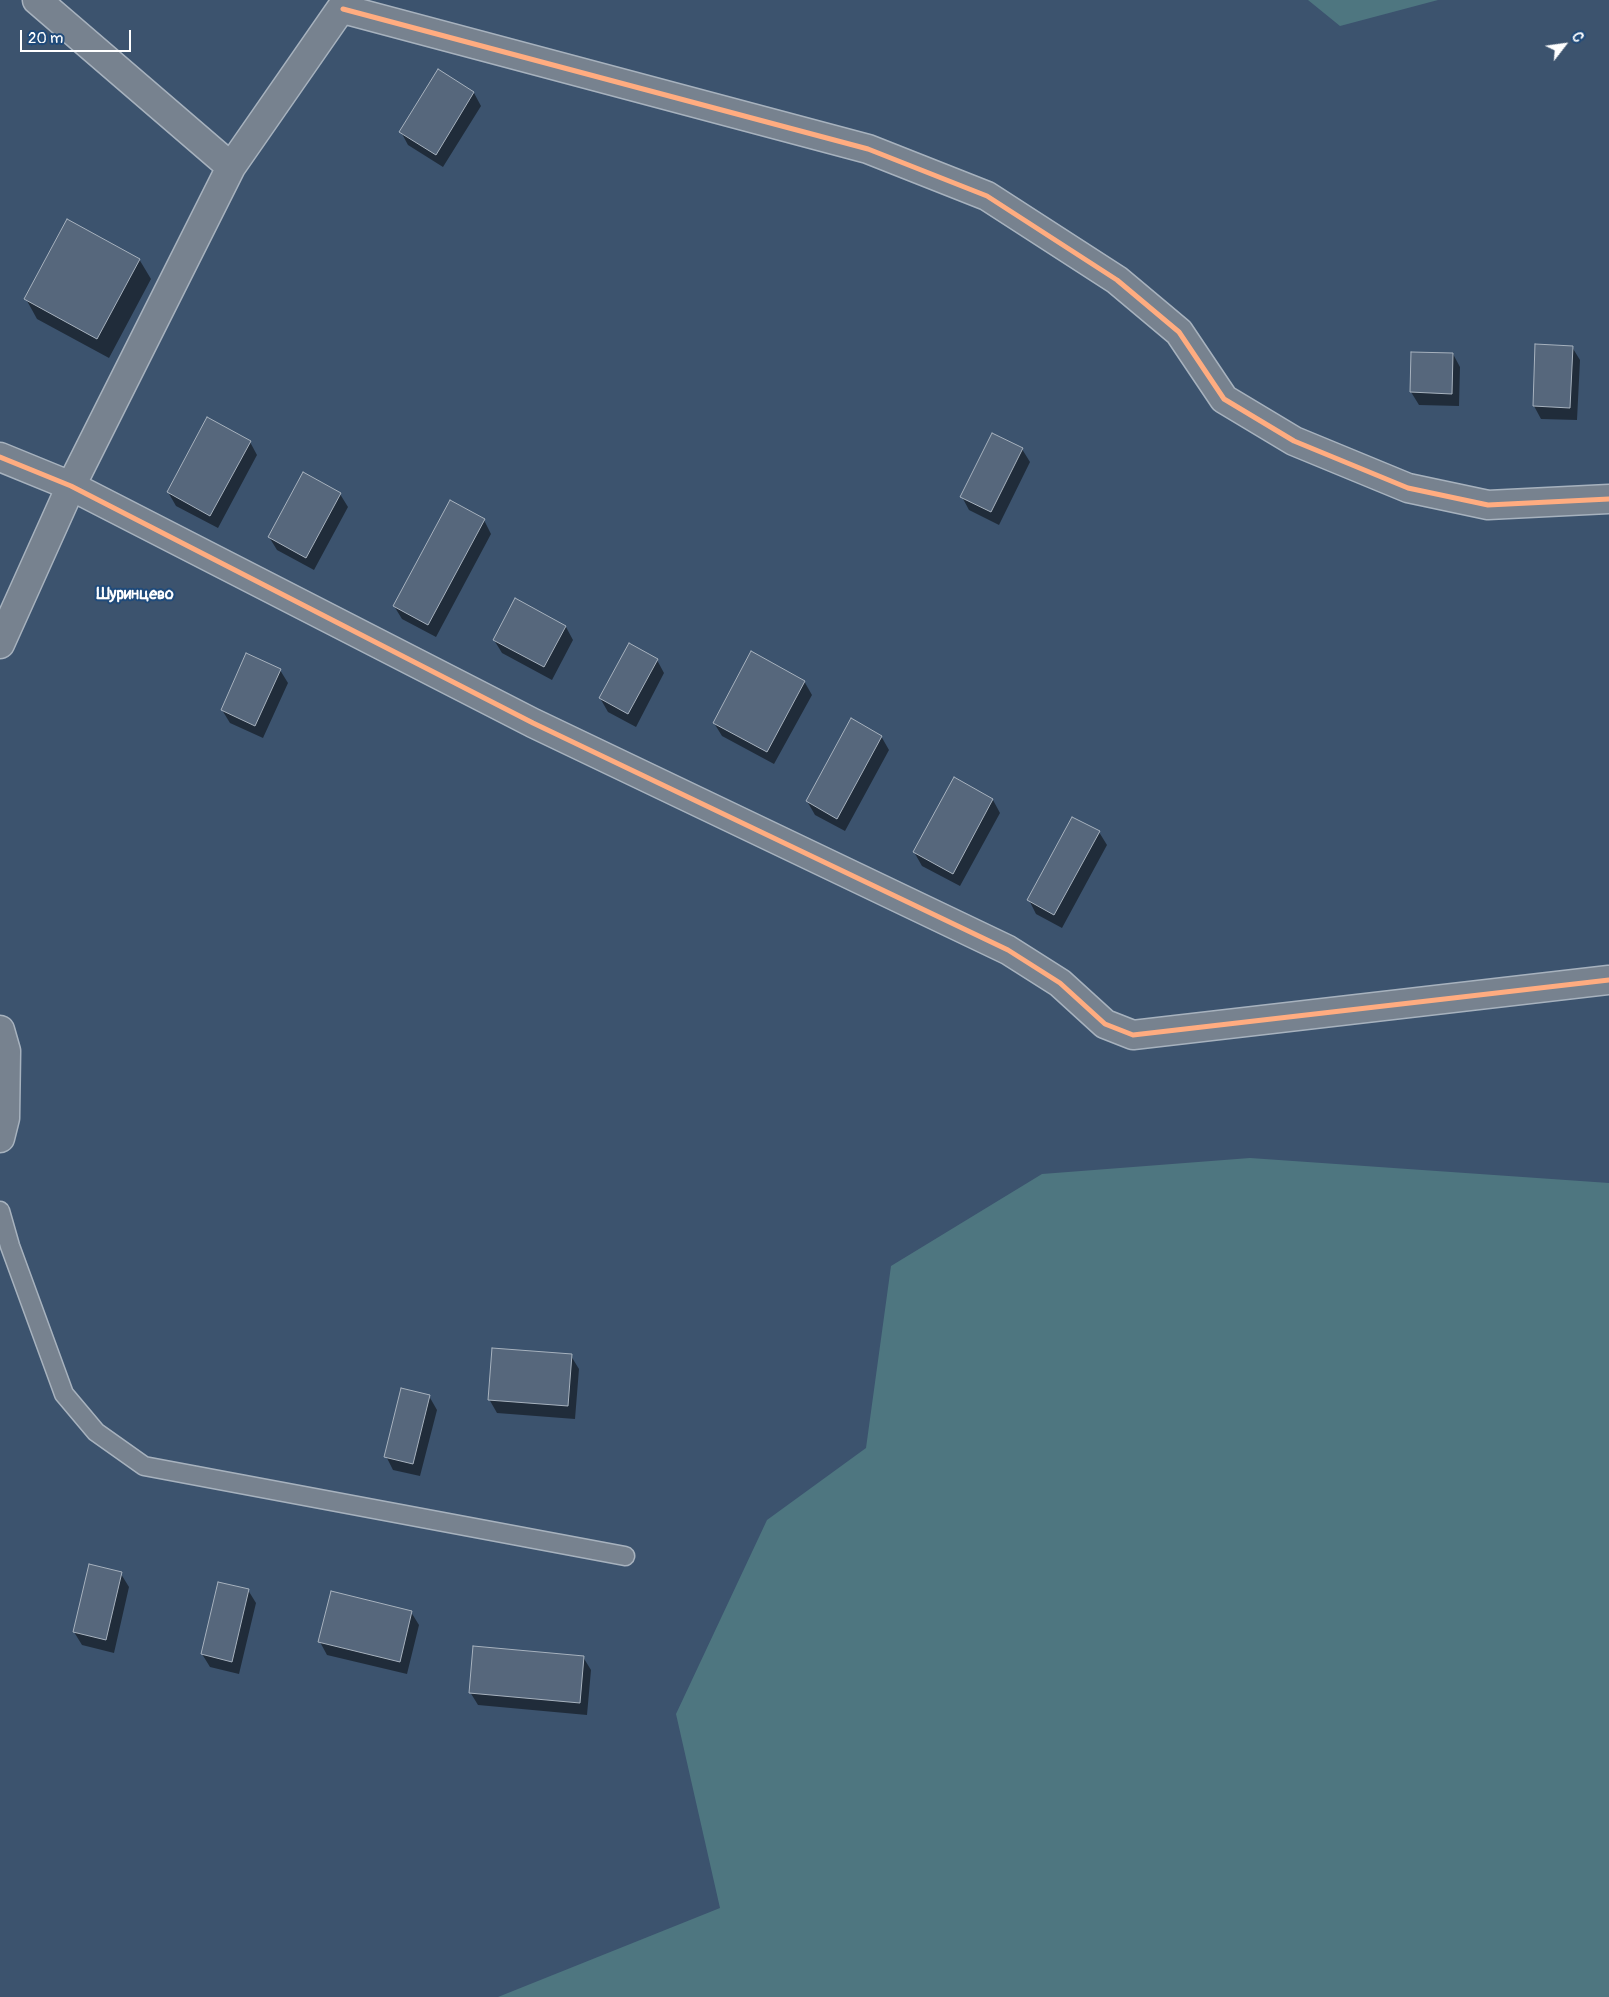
<!DOCTYPE html>
<meta charset="utf-8">
<style>
body{margin:0}
#map{position:relative;width:1609px;height:1997px;overflow:hidden;background:#3c536e;font-family:Pangolin,sans-serif}
canvas{display:block}
.north{position:absolute;left:1539px;top:20px;width:50px;height:50px;-webkit-text-stroke:4px #1f4a7a;paint-order:stroke;rotate:60deg;font-size:14px;font-weight:700;line-height:20px;text-align:center;color:#fff}
.north::after{content:'';display:block;margin:auto;width:18px;height:22px;background:#fff;clip-path:polygon(50% 0,100% 100%,50% 72%,0 100%)}
.scale{position:absolute;left:20px;top:30px;width:111px;height:22px;box-sizing:border-box;border:2px solid #fff;border-top:0;padding-left:6px;font-size:15px;line-height:18px;white-space:nowrap;color:#fff;-webkit-text-stroke:4px #1f4a7a;paint-order:stroke}
</style>
<div id="map">
<canvas width="1609" height="1997"></canvas>
<div class="north">С</div>
<div class="scale">20 m</div>
</div>
<script>
const ctx = document.querySelector('canvas').getContext('2d');
ctx.lineJoin = 'round';
function fillPath(path, color) {
  ctx.fillStyle = color;
  ctx.fill(path, 'evenodd');
}
function toPath(rows) {
  const path = new Path2D();
  for (const r of rows) {
    path.moveTo(r[0], r[1]);
    for (let i = 2; i < r.length; i += 2) path.lineTo(r[i], r[i + 1]);
  }
  return path;
}
function stroke(path, color, width, dash) {
  ctx.strokeStyle = color;
  ctx.lineWidth = width;
  ctx.lineCap = dash ? 'butt' : 'round';
  ctx.setLineDash(dash || []);
  ctx.stroke(path);
}
function label(font, color, halo, rows, align = 'center') {
  ctx.font = font + ' Pangolin,sans-serif';
  ctx.lineWidth = 4;
  ctx.setLineDash([]);
  ctx.textBaseline = 'middle';
  ctx.strokeStyle = halo;
  ctx.fillStyle = color;
  for (const [text, x, y, turn = 0] of rows) {
    ctx.save();
    ctx.translate(x, y);
    ctx.rotate((+turn || 0) * Math.PI / 180);
    ctx.textAlign = isNaN(turn) ? turn : align;
    if (halo) ctx.strokeText(text, 0, 0);
    ctx.fillText(text, 0, 0);
    ctx.restore();
  }
}
fillPath(toPath([
 [1308,0,1438,0,1340,26],
 [1250,1158,1609,1183,1609,1997,498,1997,720,1908,676,1714,767,1520,866,1448,891,1266,1042,1174]
]), '#4e7680');
fillPath(toPath([
 [474,93,481,106,443,167,408,145,401,132],
 [139,259,151,279,109,358,37,319,26,299],
 [1572,347,1580,360,1577,420,1541,419,1534,406],
 [1453,354,1460,367,1459,406,1419,405,1411,392],
 [250,442,257,455,218,528,176,506,168,492],
 [1022,449,1030,462,999,525,969,510,962,497],
 [340,494,348,507,314,570,277,550,269,537],
 [484,520,491,534,436,637,402,619,394,606],
 [516,600,566,627,573,640,552,680,502,653,494,640],
 [657,660,664,673,636,727,608,712,600,698],
 [280,670,288,683,263,738,230,723,222,710],
 [804,681,812,695,774,764,722,736,714,723],
 [881,736,889,750,845,831,815,815,807,801],
 [993,800,1000,813,960,886,922,866,914,852],
 [1073,818,1099,832,1107,845,1062,928,1036,914,1029,900],
 [571,1356,579,1369,575,1419,497,1413,489,1399],
 [429,1396,437,1410,420,1476,393,1470,386,1456],
 [121,1574,129,1587,114,1653,82,1645,74,1632],
 [248,1590,256,1603,239,1674,210,1667,202,1654],
 [411,1612,419,1625,407,1674,327,1655,320,1642],
 [583,1657,591,1670,587,1715,478,1705,470,1692]
]), '#0007');
const building = toPath([
 [438,69,474,92,436,155,399,132,438,69],
 [67,219,140,259,97,339,24,299,67,219],
 [1535,344,1573,346,1570,408,1533,406,1535,344],
 [1411,352,1453,353,1452,394,1410,392,1411,352],
 [207,417,251,441,210,516,167,492,207,417],
 [992,433,1023,448,991,512,960,497,992,433],
 [303,472,341,493,306,558,268,537,303,472],
 [450,500,485,519,428,625,393,606,450,500],
 [515,598,566,626,544,667,493,640,515,598],
 [629,643,658,659,628,714,599,698,629,643],
 [751,651,805,681,767,752,713,723,751,651],
 [246,653,281,669,255,726,221,710,246,653],
 [851,718,882,736,837,819,806,801,851,718],
 [954,777,993,799,953,874,913,852,954,777],
 [1072,817,1100,831,1054,915,1027,900,1072,817],
 [492,1348,572,1354,568,1406,488,1400,492,1348],
 [401,1388,430,1395,413,1464,384,1457,401,1388],
 [89,1564,122,1572,106,1640,73,1632,89,1564],
 [218,1582,249,1589,232,1662,201,1654,218,1582],
 [331,1591,412,1611,400,1662,318,1642,331,1591],
 [473,1646,584,1656,580,1703,469,1693,473,1646]
]);
fillPath(building, '#56677c');
stroke(building, '#a7b2be', 1);
const service = toPath([
 [0,1211,10,1246,64,1394,96,1432,144,1466,625,1556]
]);
const minor = toPath([
 [37,0,231,167],
 [343,9,868,149,987,196,1117,280,1179,332,1224,399,1294,441,1408,488,1488,505,1609,499],
 [0,457,71,486,533,723,1008,950,1060,983,1105,1024,1133,1035,1609,980],
 [0,644,71,486,231,167,347,0],
 [0,1030,6,1051,5,1118,0,1138]
]);
stroke(service, '#a7b2be', 21);
stroke(minor, '#a7b2be', 31);
stroke(service, '#77828f', 18);
stroke(minor, '#77828f', 28);
stroke(toPath([
 [343,9,868,149,987,196,1117,280,1179,332,1224,399,1294,441,1408,488,1488,505,1609,499],
 [0,457,71,486,533,723,1008,950,1060,983,1105,1024,1133,1035,1609,980]
]), '#ffac80', 5);
label('bold 16px', '#fff', '#1f4a7a', [
 ["Шуринцево",135,595]
]);
</script>
